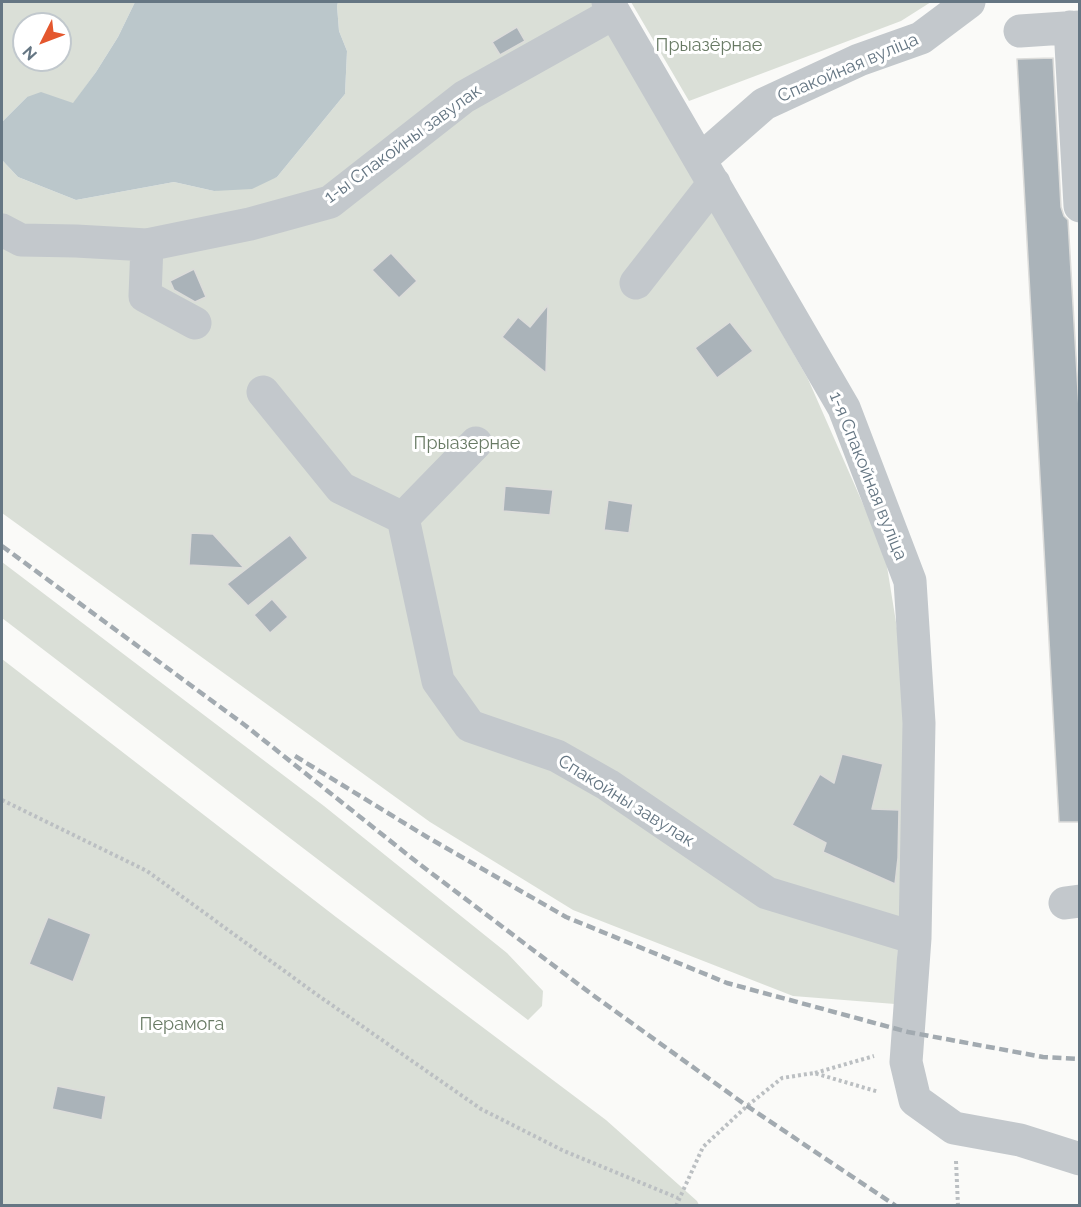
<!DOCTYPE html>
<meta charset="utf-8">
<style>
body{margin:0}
#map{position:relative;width:1081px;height:1207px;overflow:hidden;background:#fafaf8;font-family:Raleway,sans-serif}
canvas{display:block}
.frame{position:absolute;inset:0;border:3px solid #657683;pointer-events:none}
.north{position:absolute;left:12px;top:12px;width:60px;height:60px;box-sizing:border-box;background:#fff;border:2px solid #c1c8cd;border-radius:50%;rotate:228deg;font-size:16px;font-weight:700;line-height:24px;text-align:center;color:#657683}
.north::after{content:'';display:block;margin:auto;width:21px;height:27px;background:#e4572e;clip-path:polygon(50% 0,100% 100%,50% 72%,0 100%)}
</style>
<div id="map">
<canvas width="1081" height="1207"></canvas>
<div class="frame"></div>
<div class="north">N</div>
</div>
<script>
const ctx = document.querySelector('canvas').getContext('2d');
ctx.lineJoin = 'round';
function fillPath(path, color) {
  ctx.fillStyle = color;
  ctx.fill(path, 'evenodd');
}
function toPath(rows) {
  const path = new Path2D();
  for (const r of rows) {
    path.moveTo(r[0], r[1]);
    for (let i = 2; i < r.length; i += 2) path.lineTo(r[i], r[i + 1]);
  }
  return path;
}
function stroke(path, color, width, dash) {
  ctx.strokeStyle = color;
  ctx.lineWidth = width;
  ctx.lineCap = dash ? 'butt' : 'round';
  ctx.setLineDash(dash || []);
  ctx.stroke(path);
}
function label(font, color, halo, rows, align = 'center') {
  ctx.font = font + ' Raleway,sans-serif';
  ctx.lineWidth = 6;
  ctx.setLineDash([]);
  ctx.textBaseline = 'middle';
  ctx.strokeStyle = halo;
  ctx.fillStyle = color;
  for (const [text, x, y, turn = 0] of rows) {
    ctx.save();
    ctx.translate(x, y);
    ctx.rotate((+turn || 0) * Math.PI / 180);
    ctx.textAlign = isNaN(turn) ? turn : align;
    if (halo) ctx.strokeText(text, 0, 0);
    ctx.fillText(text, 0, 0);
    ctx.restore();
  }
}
fillPath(toPath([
 [2,2,135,2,118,37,96,72,73,104,27,97,2,122],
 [24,24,60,24,60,60,24,60],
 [338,2,594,2,808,379,885,554,910,709,895,1004,793,996,573,910,430,822,2,513,2,160,18,177,76,200,174,182,214,191,277,177,345,94,347,51,339,31,337,6],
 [631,2,931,2,901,21,689,101],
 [2,562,324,806,507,953,543,991,542,1006,528,1020,2,618],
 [2,659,336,917,606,1120,697,1201,699,1205,2,1206]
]), '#dadfd7');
fillPath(toPath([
 [135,2,338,2,337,6,339,31,347,51,345,94,277,177,252,189,214,191,174,182,76,200,18,177,2,160,2,122,27,97,41,92,73,103,96,72,118,37]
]), '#bbc7cb');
const building = toPath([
 [517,27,525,41,500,55,492,42,517,27],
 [1053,58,1061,207,1064,216,1068,220,1080,425,1080,822,1059,822,1017,59,1053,58],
 [391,253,417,281,399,298,372,270,391,253],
 [194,269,206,297,195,302,174,290,170,281,194,269],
 [548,305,546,373,502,337,518,317,530,327,548,305],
 [730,322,753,351,717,378,695,348,730,322],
 [505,486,553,490,550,515,503,511,505,486],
 [608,500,633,504,629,533,604,530,608,500],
 [191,533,213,534,244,568,189,565,191,533],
 [290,535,308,558,248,606,227,584,290,535],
 [272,599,288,617,270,633,254,615,272,599],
 [842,754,883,764,872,809,899,810,898,858,895,884,823,852,826,843,792,825,820,774,834,783,842,754],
 [48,917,91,934,73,982,29,964,48,917],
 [57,1086,106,1096,102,1120,52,1109,57,1086]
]);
fillPath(building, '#aab3b9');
stroke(building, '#dcdcda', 1.5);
stroke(toPath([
 [2,800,147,871,316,994,481,1109,564,1151,678,1198],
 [815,1073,874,1056],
 [956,1161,958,1206],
 [676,1206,703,1147,747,1106,782,1078,814,1073,879,1092]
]), '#bbbfc2', 4, [3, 3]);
stroke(toPath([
 [608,2,844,408,910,581,919,723,915,938,906,1062,915,1100,954,1128,1020,1140,1080,1159],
 [1070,27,1080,206],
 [1020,31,1080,27],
 [700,160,764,104,859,60,921,38,969,2],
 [2,230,21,240,76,241,147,245,250,224,330,202,464,97,614,13],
 [147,245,145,296,195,323],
 [636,283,714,183],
 [263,392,341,488,403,518],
 [476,443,403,518,438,681,470,726,557,756,608,785,767,893,915,938],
 [1065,903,1080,901]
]), '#c3c8cc', 33);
stroke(toPath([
 [2,546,246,726,418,863,590,993,747,1106,896,1206],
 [295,756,427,837,566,917,727,983,908,1032,1043,1057,1080,1059]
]), '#a2aab0', 4.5, [9, 4.5]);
label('18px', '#687a64', '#fff', [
 ["Прыазёрнае",709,46],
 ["Прыазернае",467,444],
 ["Перамога",182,1025]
]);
label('18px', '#657683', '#fff', [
 ["Спакойная вуліца",848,68,-23],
 ["1-ы Спакойны завулак",403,144,-36],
 ["1-я Спакойная вуліца",868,476,68],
 ["Спакойны завулак",626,801,32]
]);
</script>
